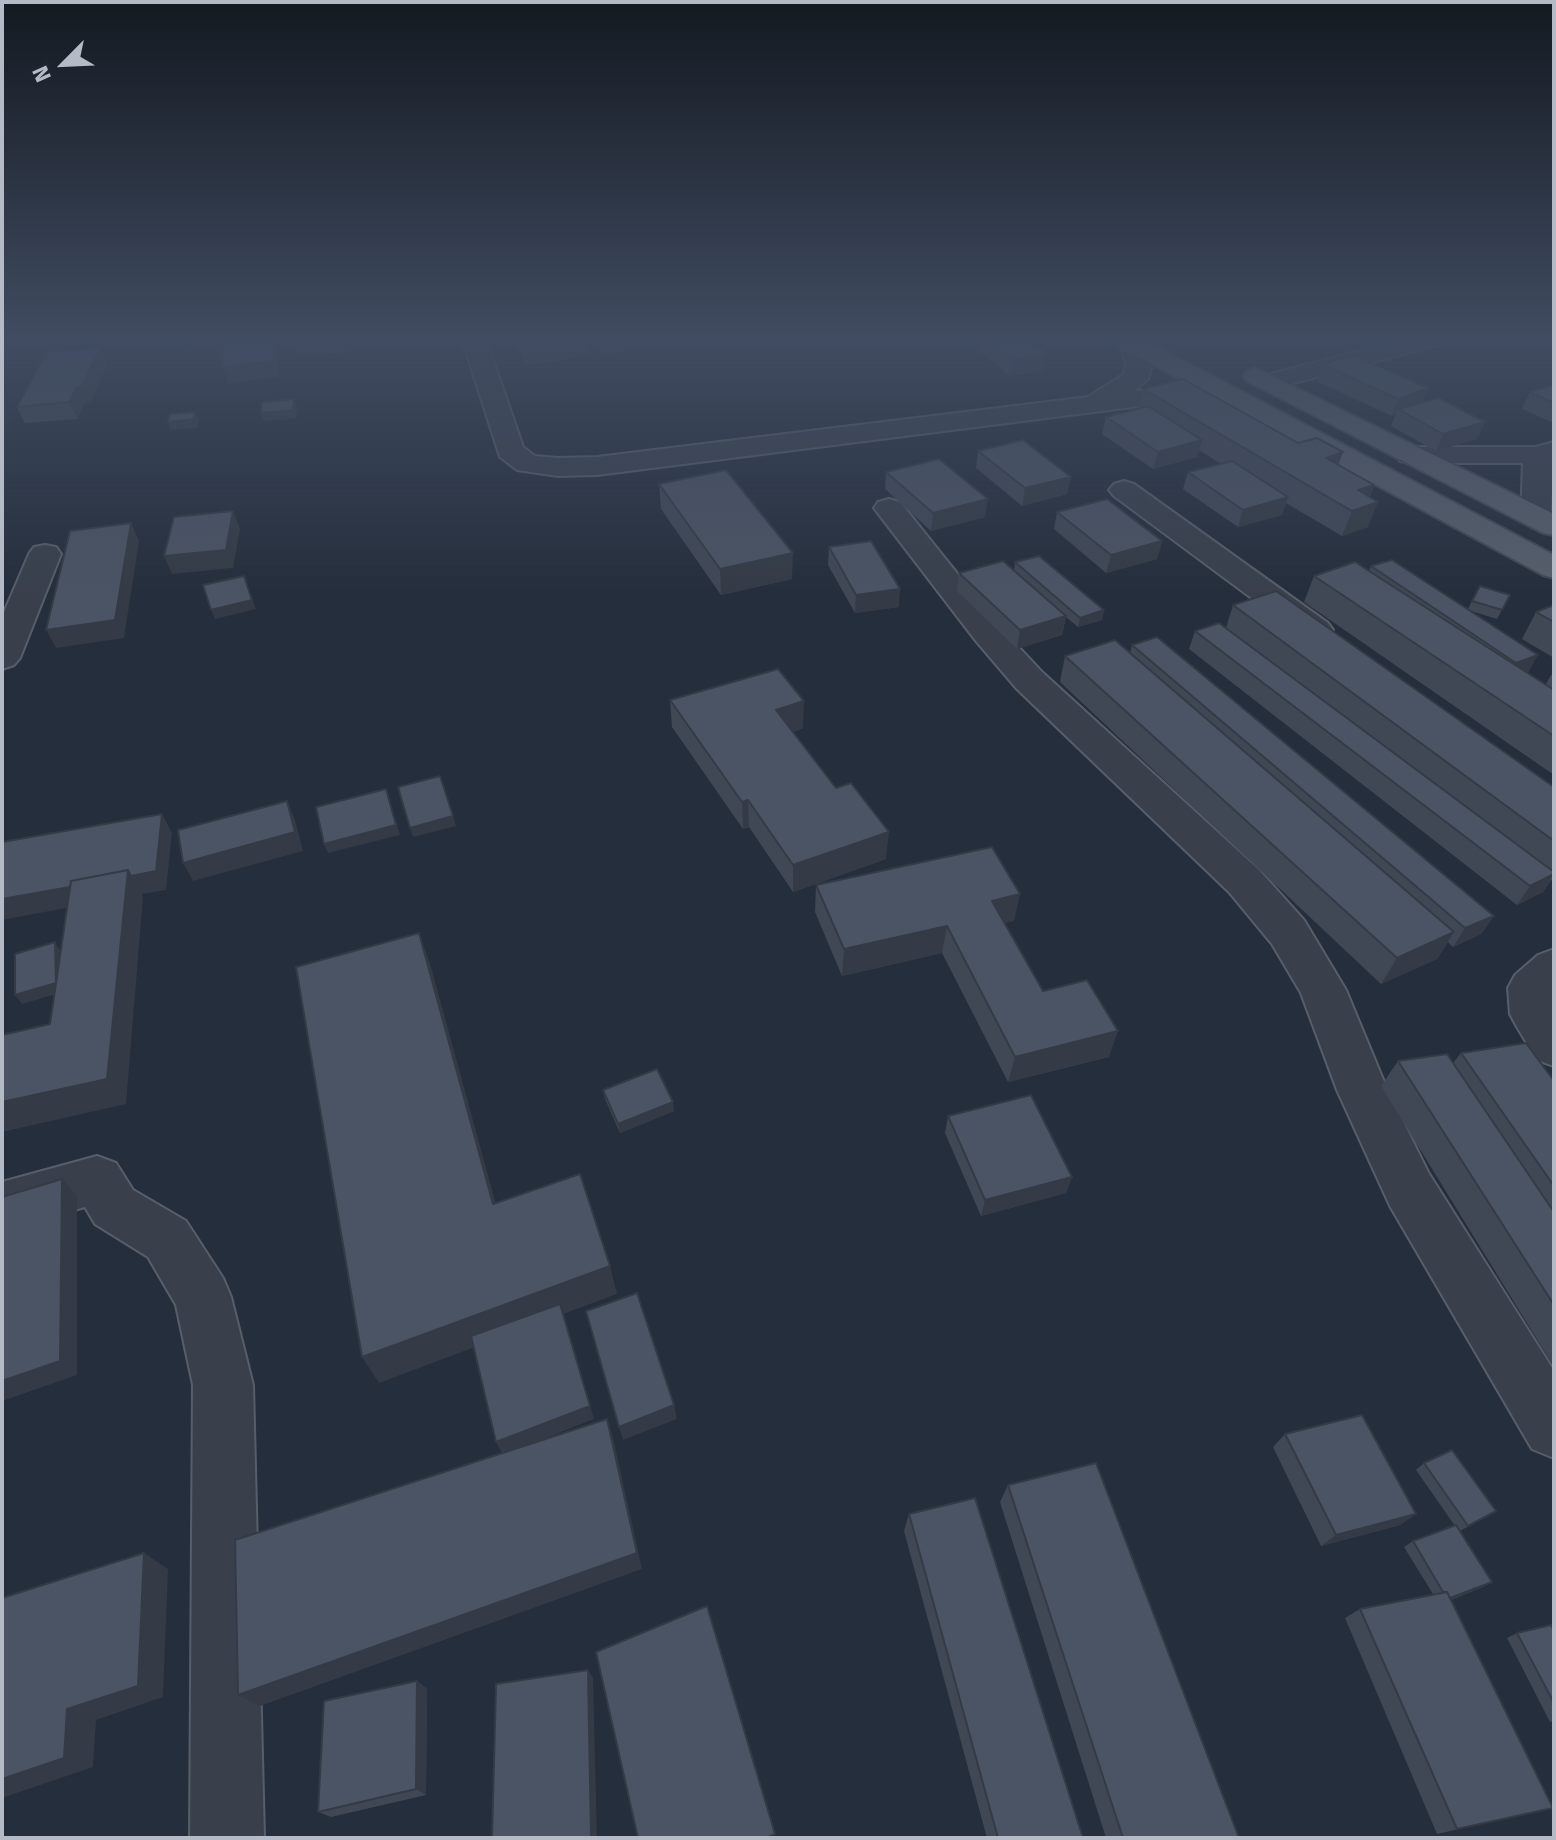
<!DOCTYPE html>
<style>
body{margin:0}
#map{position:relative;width:1556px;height:1840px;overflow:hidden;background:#252e3c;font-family:"Fira Sans",sans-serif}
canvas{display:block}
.frame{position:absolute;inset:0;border:4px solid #b4bbc7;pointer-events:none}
.north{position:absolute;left:24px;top:24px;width:80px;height:80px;-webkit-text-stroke:6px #1e2531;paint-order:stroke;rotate:246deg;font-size:22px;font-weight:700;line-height:32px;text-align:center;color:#b4bbc7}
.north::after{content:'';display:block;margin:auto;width:28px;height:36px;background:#b4bbc7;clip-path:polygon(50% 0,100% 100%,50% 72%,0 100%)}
</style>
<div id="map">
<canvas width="1556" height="1840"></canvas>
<div class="frame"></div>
<div class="north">N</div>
</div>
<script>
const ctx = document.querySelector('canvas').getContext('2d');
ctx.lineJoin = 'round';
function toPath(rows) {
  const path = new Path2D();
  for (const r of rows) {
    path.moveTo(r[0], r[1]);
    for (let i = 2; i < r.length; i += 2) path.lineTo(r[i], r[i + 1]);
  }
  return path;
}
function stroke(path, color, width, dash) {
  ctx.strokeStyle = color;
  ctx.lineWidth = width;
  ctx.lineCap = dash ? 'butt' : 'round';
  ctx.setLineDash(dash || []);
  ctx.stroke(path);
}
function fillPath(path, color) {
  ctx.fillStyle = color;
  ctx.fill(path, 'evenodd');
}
const street = toPath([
 [462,339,486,339,523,447,535,456,558,458,597,457,1088,397,1123,375,1126,365,1120,343,1123,339,1141,339,1152,365,1148,379,1134,391,1200,389,1209,391,1213,397,1209,403,1200,405,1149,405,597,475,558,476,517,470,500,457,462,339],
 [1405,339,1444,339,1441,344,1268,390,1259,387,1255,382,1259,377,1405,339],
 [1554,442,1551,517,1547,523,1536,526,1525,523,1521,517,1523,463,1410,463,1400,461,1396,455,1400,449,1410,447,1536,447,1554,442],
 [1124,481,1134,484,1328,623,1333,630,1328,637,1316,640,1304,637,1114,496,1109,490,1114,484,1124,481],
 [889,499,900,502,1000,627,1042,672,1259,870,1304,920,1346,990,1387,1089,1428,1172,1554,1371,1554,1458,1532,1449,1390,1206,1337,1090,1301,993,1272,944,1229,892,1016,688,976,641,874,508,878,502,889,499],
 [45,545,56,547,61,554,20,658,14,665,2,669,2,617,29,554,34,547,45,545],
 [1554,949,1554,1066,1537,1060,1517,1027,1510,1014,1508,988,1515,975,1538,955,1554,949],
 [97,1156,116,1163,133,1190,186,1221,223,1278,231,1297,253,1385,264,1838,190,1838,193,1385,176,1305,148,1257,95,1224,85,1207,2,1230,2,1182,97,1156]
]);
const primary = toPath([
 [1112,339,1142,339,1554,555,1554,578,1543,575,1115,344,1112,339],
 [1256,368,1554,514,1554,535,1543,533,1247,381,1243,376,1247,371,1256,368]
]);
stroke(street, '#575e6a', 4);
stroke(primary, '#424955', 4);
fillPath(street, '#39404c');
fillPath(primary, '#575f6c');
fillPath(toPath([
 [117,339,194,339,190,344,120,347],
 [513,339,587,339,589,356,527,365],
 [595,339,704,339,605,354],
 [964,339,1027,339,1044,370,1010,376],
 [100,348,107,364,90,403,84,404,77,419,25,423,17,407],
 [1323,365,1428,388,1422,403,1477,439,1436,451,1391,426,1396,414,1392,416,1318,382],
 [1554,385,1554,423,1522,409,1530,392],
 [1143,389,1298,443,1374,485,1370,497,1368,527,1342,536,1286,503,1282,515,1238,527,1183,489,1188,472,1221,464,1199,450,1197,457,1153,469,1102,434,1106,417,1139,409],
 [978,451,1071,477,1067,494,1022,506,976,468],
 [886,472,985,517,931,531,885,489],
 [659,484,792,579,721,595,661,509],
 [1057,512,1162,541,1157,559,1106,573,1054,529],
 [829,547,899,607,855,613,828,565],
 [1015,562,1104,610,1102,620,1078,627,1066,617,1062,635,1017,649,957,591,959,573,1014,571],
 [1371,566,1468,609,1472,601,1510,595,1497,619,1471,611,1528,673,1546,684,1551,675,1554,674,1554,775,1304,602,1314,576,1369,571],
 [1233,605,1554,787,1554,882,1551,880,1543,892,1517,905,1189,649,1195,631,1226,628],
 [1554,605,1554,658,1522,639,1536,612],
 [1132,645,1494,916,1481,934,1453,947,1448,942,1437,959,1381,984,1060,682,1065,656,1130,653],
 [670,700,803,728,793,732,886,859,793,892,749,827,743,829,672,727],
 [816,885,1014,921,1004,923,1043,991,1109,1057,1008,1082,942,953,842,976,815,912],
 [1461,1053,1554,1081,1554,1367,1381,1086,1398,1061,1453,1063],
 [603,1090,674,1111,620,1133,605,1099],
 [948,1116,1072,1177,1066,1193,981,1216,945,1133],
 [1285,1434,1416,1514,1400,1525,1321,1546,1273,1447],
 [1424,1463,1496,1511,1460,1531,1492,1582,1483,1587,1451,1600,1553,1808,1437,1834,1345,1618,1360,1609,1433,1594,1404,1547,1413,1541,1455,1526,1416,1470],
 [1008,1485,1239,1838,1106,1838,1000,1502],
 [909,1514,1083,1838,987,1838,904,1531],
 [1554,1631,1554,1721,1550,1722,1507,1638,1517,1633],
 [417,1681,427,1689,426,1795,331,1817,318,1812]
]), '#404856');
fillPath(toPath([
 [274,339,284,339,285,346,276,347,278,352,279,377,228,383,223,367],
 [317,339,374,339,374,349,297,357,292,341],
 [547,339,587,339,589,356,527,365,524,342],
 [604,339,704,339,605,354],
 [100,348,107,364,90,403,84,404,77,419,69,402,77,387],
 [1047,354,1044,370,1010,376,1012,360],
 [1428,388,1421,405,1398,409,1396,414,1392,416,1398,399],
 [294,399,297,407,296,418,264,421,261,413],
 [195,412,199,420,197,428,171,430,168,422],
 [1485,422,1477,439,1436,451,1443,434],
 [1202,440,1197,457,1153,469,1158,452],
 [1343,452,1334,477,1326,458],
 [1071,477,1067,494,1022,506,1025,488],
 [1374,485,1366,506,1378,502,1368,527,1342,536,1352,511,1358,490],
 [1288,497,1282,515,1238,527,1243,510],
 [988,499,985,517,931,531,933,513],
 [233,511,240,529,233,568,172,574,164,556],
 [131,523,139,541,124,638,56,648,46,630],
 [1162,541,1157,559,1106,573,1111,555],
 [793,553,792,579,721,595,720,569],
 [244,576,256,609,215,619,211,610],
 [900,589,899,607,855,613,856,595],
 [1104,610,1102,620,1078,627,1080,618],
 [1066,616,1062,635,1017,649,1020,630],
 [1538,655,1528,673,1506,681,1516,663],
 [804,701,803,728,776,737,776,710],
 [386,789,400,835,328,853,324,844],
 [748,800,749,827,743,829,742,802],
 [287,801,295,820,303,851,193,881,183,863],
 [162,814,172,833,166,890,142,894,143,897,126,1104,2,1132,2,1102,107,1079,125,897,2,920,2,899],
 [453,816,456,826,413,837,410,828],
 [889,832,886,859,793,892,793,865],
 [1554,874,1543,892,1517,905,1530,886],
 [1020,894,1014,921,986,927,992,901],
 [1494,916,1481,934,1453,947,1465,928],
 [947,926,942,953,842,976,844,949],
 [1454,932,1437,959,1381,984,1397,958],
 [419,933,431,967,504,1234,493,1204],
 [55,942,61,952,63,992,22,1004,15,995],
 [1118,1031,1109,1057,1008,1082,1015,1057],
 [673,1102,674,1111,620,1133,618,1124],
 [1072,1177,1066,1193,981,1216,985,1200],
 [62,1179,77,1196,77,1375,2,1401,2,1381],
 [610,1266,617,1294,563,1314,594,1419,503,1455,496,1442,563,1314,379,1383,362,1357],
 [674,1405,677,1419,623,1440,619,1427],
 [607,1419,613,1438,642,1569,260,1706,238,1695],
 [1416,1514,1400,1525,1321,1546,1336,1535],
 [144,1553,168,1569,163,1697,96,1720,93,1767,2,1798,2,1779,67,1709],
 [1492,1582,1483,1587,1439,1604,1448,1599],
 [588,1670,593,1678,597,1838,591,1838],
 [417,1681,427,1689,426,1795,416,1789]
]), '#343b46');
const building = toPath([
 [254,339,273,339,274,361,223,367,224,342,254,339],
 [293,339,317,339,292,341,293,339],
 [522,339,547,339,524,342,522,339],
 [985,339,1027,339,1047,354,1012,360,985,339],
 [100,348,82,386,77,387,69,402,17,407,47,352,100,348],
 [1353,355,1428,388,1398,399,1323,365,1353,355],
 [1183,379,1298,443,1317,438,1343,452,1326,458,1374,485,1358,490,1378,502,1352,511,1143,389,1183,379],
 [1554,385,1554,403,1530,392,1554,385],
 [1439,398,1485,422,1443,434,1398,409,1439,398],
 [294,399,293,410,261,413,262,402,294,399],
 [1148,406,1202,440,1158,452,1106,417,1148,406],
 [195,412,194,419,168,422,170,414,195,412],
 [1023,440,1071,477,1025,488,978,451,1023,440],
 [939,459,988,499,933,513,886,472,939,459],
 [1232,461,1288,497,1243,510,1188,472,1232,461],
 [726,470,793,553,720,569,659,484,726,470],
 [1107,499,1162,541,1111,555,1057,512,1107,499],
 [233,511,226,550,164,556,174,517,233,511],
 [131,523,115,620,46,630,70,531,131,523],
 [871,541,900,589,856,595,829,547,871,541],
 [1039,556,1104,610,1080,618,1015,562,1039,556],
 [1392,560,1538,655,1516,663,1371,566,1392,560],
 [1003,561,1066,616,1020,630,959,573,1003,561],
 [1355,562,1554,690,1554,736,1314,576,1355,562],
 [244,576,252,600,211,610,203,585,244,576],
 [1480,586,1510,595,1502,610,1472,601,1480,586],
 [1276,591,1554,787,1554,841,1233,605,1276,591],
 [1554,605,1554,622,1536,612,1554,605],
 [1219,623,1554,872,1554,874,1530,886,1195,631,1219,623],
 [1157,637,1494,916,1465,928,1132,645,1157,637],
 [1115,640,1454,932,1397,958,1065,656,1115,640],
 [778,669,804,701,776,710,836,788,851,783,889,832,793,865,748,800,742,802,670,700,778,669],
 [440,776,453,816,410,828,398,787,440,776],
 [386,789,396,825,324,844,316,807,386,789],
 [287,801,295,832,183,863,178,830,287,801],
 [162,814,156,871,131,876,128,870,71,881,70,887,2,899,2,842,162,814],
 [992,847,1020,894,992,901,1043,991,1087,980,1118,1031,1015,1057,947,926,844,949,816,885,992,847],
 [128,870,107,1079,2,1102,2,1035,50,1024,71,881,128,870],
 [419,933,493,1204,580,1174,610,1266,362,1357,296,967,419,933],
 [55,942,56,983,15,995,15,954,55,942],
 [1526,1043,1554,1081,1554,1186,1461,1053,1526,1043],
 [1447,1054,1554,1212,1554,1305,1398,1061,1447,1054],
 [657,1069,673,1102,618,1124,603,1090,657,1069],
 [1031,1095,1072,1177,985,1200,948,1116,1031,1095],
 [62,1179,60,1361,2,1381,2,1197,62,1179],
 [637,1293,674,1405,619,1427,586,1311,637,1293],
 [560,1304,590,1406,496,1442,471,1336,560,1304],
 [1362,1415,1416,1514,1336,1535,1285,1434,1362,1415],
 [607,1419,637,1553,238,1695,235,1540,607,1419],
 [1452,1450,1496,1511,1468,1526,1424,1463,1452,1450],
 [1096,1463,1239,1838,1123,1838,1008,1485,1096,1463],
 [975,1498,1083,1838,998,1838,909,1514,975,1498],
 [1456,1525,1492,1582,1450,1598,1447,1592,1443,1592,1413,1541,1456,1525],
 [144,1553,138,1686,67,1709,64,1758,2,1779,2,1598,144,1553],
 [1447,1592,1553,1808,1457,1829,1360,1609,1447,1592],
 [707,1606,775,1834,766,1838,638,1838,596,1652,707,1606],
 [1551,1625,1554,1631,1554,1703,1517,1633,1551,1625],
 [588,1670,591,1838,492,1838,496,1684,588,1670],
 [417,1681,416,1789,318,1812,324,1701,417,1681]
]);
fillPath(building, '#4b5464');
stroke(building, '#343b46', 2);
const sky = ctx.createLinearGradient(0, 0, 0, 596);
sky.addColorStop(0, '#141921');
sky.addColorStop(0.57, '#404c61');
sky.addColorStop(1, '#404c6100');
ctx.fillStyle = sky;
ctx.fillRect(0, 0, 1556, 596);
</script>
